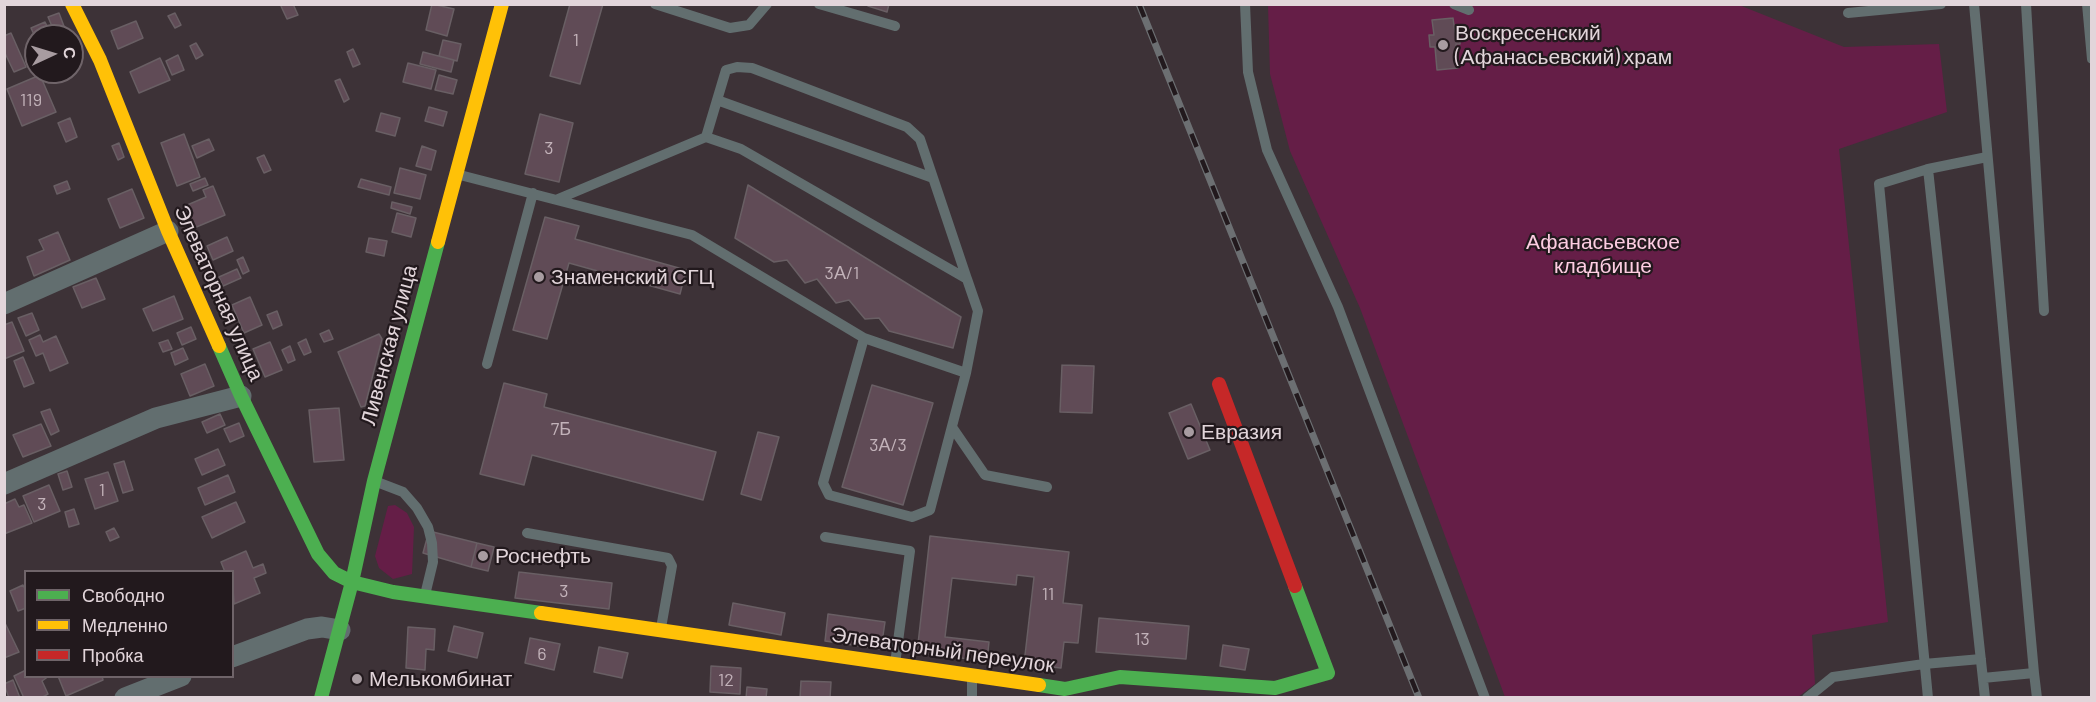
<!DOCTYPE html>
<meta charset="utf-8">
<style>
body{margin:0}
#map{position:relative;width:2096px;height:702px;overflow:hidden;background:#3d3237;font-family:Barlow,sans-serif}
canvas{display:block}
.frame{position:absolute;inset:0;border:6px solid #e2d5da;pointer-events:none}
.legend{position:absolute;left:24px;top:570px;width:210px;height:108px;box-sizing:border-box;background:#22191d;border:2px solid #6f6469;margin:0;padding:8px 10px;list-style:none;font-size:18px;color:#e2d5da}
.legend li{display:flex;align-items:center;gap:12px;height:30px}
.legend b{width:30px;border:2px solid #6f6469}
.north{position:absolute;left:24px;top:24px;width:60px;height:60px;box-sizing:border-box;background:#22191d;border:2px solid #6f6469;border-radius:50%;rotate:86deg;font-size:16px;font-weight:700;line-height:24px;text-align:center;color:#e2d5da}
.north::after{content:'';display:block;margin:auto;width:21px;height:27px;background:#a89ca1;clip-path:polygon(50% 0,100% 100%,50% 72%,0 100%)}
</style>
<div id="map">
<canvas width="2096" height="702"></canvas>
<div class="frame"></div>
<ul class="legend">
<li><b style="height:8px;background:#4caf50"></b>Свободно</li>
<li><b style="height:8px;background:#ffc107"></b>Медленно</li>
<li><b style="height:8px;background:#c62828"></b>Пробка</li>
</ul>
<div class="north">С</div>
</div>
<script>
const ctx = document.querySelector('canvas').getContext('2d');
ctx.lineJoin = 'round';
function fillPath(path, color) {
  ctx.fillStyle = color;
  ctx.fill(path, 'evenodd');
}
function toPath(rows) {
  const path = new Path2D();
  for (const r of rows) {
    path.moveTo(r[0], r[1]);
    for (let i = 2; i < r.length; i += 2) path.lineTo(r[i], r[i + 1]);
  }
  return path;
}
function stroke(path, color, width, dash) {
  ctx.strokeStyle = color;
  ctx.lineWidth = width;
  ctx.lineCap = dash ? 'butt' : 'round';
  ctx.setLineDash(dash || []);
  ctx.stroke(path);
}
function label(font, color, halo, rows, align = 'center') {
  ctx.font = font + ' Barlow,sans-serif';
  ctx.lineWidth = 4.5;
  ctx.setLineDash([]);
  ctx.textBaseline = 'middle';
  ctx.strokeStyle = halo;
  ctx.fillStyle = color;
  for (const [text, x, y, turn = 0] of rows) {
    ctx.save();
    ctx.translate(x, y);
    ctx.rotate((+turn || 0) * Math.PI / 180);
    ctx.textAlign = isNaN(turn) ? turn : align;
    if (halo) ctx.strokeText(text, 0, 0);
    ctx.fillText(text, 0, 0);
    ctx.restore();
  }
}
fillPath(toPath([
 [1268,5,1739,5,1844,47,1939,44,1947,112,1839,149,1888,622,1812,635,1815,684,1798,697,1505,697,1360,308,1290,151,1270,74],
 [395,505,407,513,414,527,412,574,393,579,379,568,375,556,388,506]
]), '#651e47');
const building = toPath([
 [280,4,293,4,298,15,287,19,280,4],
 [432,4,454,9,447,36,426,30,432,4],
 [570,4,603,4,580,84,550,76,570,4],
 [868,4,889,4,887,12,868,6,868,4],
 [59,13,65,29,55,33,48,17,59,13],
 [175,13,181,25,175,28,168,16,175,13],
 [1453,18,1455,32,1459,31,1460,44,1456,44,1458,68,1437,70,1435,47,1430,47,1429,35,1434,35,1432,20,1453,18],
 [136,21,143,38,118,49,111,31,136,21],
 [45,22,52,36,36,36,36,39,31,28,45,22],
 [11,33,26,67,14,72,4,51,4,36,11,33],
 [443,40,461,44,457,61,439,56,443,40],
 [196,43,203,55,196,59,190,46,196,43],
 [353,49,360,64,353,67,347,52,353,49],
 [423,52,454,60,451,72,420,64,423,52],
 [178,55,184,70,172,75,166,61,178,55],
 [160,58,170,80,139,93,130,72,160,58],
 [408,63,436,70,431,89,403,82,408,63],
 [40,75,56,112,22,126,7,89,40,75],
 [439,75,457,80,453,94,435,90,439,75],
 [340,79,349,99,344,102,335,81,340,79],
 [429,107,447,112,443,126,425,121,429,107],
 [381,113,400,118,395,136,376,131,381,113],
 [540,114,573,123,559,182,525,174,540,114],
 [70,118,77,137,66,142,58,123,70,118],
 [184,134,200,177,177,186,161,143,184,134],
 [209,139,214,150,197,158,192,146,209,139],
 [119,143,124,157,118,160,112,146,119,143],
 [422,146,436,151,431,170,416,166,422,146],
 [264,155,271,170,264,173,257,158,264,155],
 [400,168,426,175,420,199,394,193,400,168],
 [205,178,208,185,193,191,190,184,205,178],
 [361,179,391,187,389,195,358,187,361,179],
 [67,181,70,189,57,194,54,186,67,181],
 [748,185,961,317,953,348,889,331,879,318,865,319,849,300,836,303,817,279,805,283,787,260,774,262,735,238,748,185],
 [213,186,225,215,194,228,185,206,206,197,203,190,213,186],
 [132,189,144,218,120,228,108,199,132,189],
 [392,202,412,207,410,214,391,208,392,202],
 [397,213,416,218,411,237,392,232,397,213],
 [545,217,579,226,575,239,686,270,680,294,569,263,547,339,513,330,545,217],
 [58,232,70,260,34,276,27,257,44,250,39,240,58,232],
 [227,237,233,251,213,260,207,246,227,237],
 [369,238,387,241,384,256,366,252,369,238],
 [243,257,249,271,243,274,237,260,243,257],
 [237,269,241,278,223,286,219,277,237,269],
 [96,278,105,299,82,308,73,287,96,278],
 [174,296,183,319,153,331,143,309,174,296],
 [250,297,262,325,244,333,232,305,250,297],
 [277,311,282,325,273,329,267,315,277,311],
 [32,313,39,330,26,336,18,318,32,313],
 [12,322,24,351,4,359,4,325,12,322],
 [191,327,196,339,182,345,177,333,191,327],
 [329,330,333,339,324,342,320,334,329,330],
 [379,334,382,339,365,406,361,407,338,352,379,334],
 [40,335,43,342,56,336,68,363,50,371,43,353,36,356,29,340,40,335],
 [306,339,311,352,304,355,298,343,306,339],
 [168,340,172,349,163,352,159,343,168,340],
 [270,342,282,370,265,377,253,349,270,342],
 [290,346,295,360,288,363,282,350,290,346],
 [183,348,188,359,175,365,171,353,183,348],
 [23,357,34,383,24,387,14,361,23,357],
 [205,364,214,386,190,396,181,374,205,364],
 [1062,365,1094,366,1092,413,1060,412,1062,365],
 [504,383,547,394,544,407,716,452,703,500,532,455,524,485,480,474,504,383],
 [872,385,933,403,903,505,842,487,872,385],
 [1191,404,1210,450,1188,459,1169,413,1191,404],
 [339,408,344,460,314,462,309,410,339,408],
 [50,409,59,431,51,435,41,412,50,409],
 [220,414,225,425,207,433,202,422,220,414],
 [239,423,244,436,230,442,224,429,239,423],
 [41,424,51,446,23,457,13,435,41,424],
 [758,432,779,437,761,500,741,494,758,432],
 [218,449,225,465,202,475,195,459,218,449],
 [124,461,133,490,123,493,114,464,124,461],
 [67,471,72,487,63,490,58,474,67,471],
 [108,472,118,501,95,509,85,479,108,472],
 [228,475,235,492,205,505,198,488,228,475],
 [49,485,60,511,34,522,23,496,49,485],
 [15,499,19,507,24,505,32,523,4,534,4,504,15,499],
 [236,502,245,522,212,538,202,517,236,502],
 [74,509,79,524,69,527,65,512,74,509],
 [114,528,119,537,110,541,106,532,114,528],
 [429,531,477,543,471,567,423,553,429,531],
 [930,536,1069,552,1063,603,1082,605,1078,643,1064,642,1061,668,1024,664,1034,577,1017,575,1016,585,952,578,945,637,989,642,987,661,917,653,930,536],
 [477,543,494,547,488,571,471,567,477,543],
 [246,551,253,568,263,564,266,573,254,578,260,593,234,604,232,572,225,572,221,562,246,551],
 [519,572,612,583,609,609,515,598,519,572],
 [23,585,26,591,26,608,18,611,10,591,23,585],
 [733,603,785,613,781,635,729,625,733,603],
 [828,614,885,622,881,649,825,641,828,614],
 [1099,618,1189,626,1186,659,1096,652,1099,618],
 [4,621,19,652,4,658,4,621],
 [454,626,483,633,477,658,448,651,454,626],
 [408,627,435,629,434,650,426,649,425,670,406,668,408,627],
 [530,638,560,644,554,670,525,663,530,638],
 [1223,645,1249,649,1245,670,1220,666,1223,645],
 [599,647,628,653,622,678,594,672,599,647],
 [711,666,741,668,740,694,710,692,711,666],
 [26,670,26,676,49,676,42,681,48,694,41,698,24,698,14,676,26,670],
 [58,676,102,676,103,680,66,696,58,676],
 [13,680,20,698,9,698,4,684,13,680],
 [801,681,831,682,830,698,800,698,801,681],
 [747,687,767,689,766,698,746,698,747,687]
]);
fillPath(building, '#604b56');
stroke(building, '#695f64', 1.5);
stroke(toPath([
 [655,4,730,28,749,25,767,4],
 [819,4,895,26],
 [1245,4,1248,72,1267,150,1338,307,1485,698],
 [1454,4,1469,10],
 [1974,4,2034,673,1983,678],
 [2026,4,2044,311],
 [2087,4,2092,59],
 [1848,13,1941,4],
 [717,100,933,178],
 [706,137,726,70,737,67,752,68,907,127,920,139,967,279],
 [1928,169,1879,184,1928,698],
 [460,175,692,235,864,338,966,373,930,510,912,517,829,495,823,483,864,338],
 [558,199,706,137,741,149,967,279,978,311,966,373],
 [487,364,533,193],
 [952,427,985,475,1047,487],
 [377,482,403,492,417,508,428,527,432,543,433,562,425,595],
 [527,533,668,558,672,566,661,628],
 [825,537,910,551,895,664],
 [2034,673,2037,698],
 [972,698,972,677],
 [1807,698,1833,677,1924,664,1981,659],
 [1985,698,1928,169,1987,157]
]), '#626e6f', 10);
stroke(toPath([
 [4,304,168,231],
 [4,484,156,418,241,396],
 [232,657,307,629,322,627,340,630],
 [125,698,181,676]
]), '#626e6f', 21);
stroke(toPath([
 [219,346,241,396,318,554,334,573,352,582,393,592,541,613],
 [1039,685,1065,689,1120,677,1275,688,1328,673,1295,586],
 [321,698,352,582,374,481,438,242]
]), '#4caf50', 14);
stroke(toPath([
 [72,4,100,60,168,231,219,346],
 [438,242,502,4],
 [541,613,1039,685]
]), '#ffc107', 14);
stroke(toPath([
 [1219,384,1295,586]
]), '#c62828', 14);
const rail = toPath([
 [1139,4,1419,698]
]);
stroke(rail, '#6c6f72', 7);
stroke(rail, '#22191d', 4.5, [14]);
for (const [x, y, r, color] of [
 [1443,45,6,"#a89ca1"],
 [539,277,6,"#a89ca1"],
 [1189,432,6,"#a89ca1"],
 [483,556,6,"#a89ca1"],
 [357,679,6,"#a89ca1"]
]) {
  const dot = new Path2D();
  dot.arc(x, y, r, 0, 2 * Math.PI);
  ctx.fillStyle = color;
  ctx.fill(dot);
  stroke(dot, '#22191d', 2);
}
label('18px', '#c2b2b9', null, [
 ["1",576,40],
 ["119",31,100],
 ["3",549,148],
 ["3А/1",842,273],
 ["7Б",561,429],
 ["3А/3",888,445],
 ["1",102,490],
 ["3",42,504],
 ["3",564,591],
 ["11",1048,594],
 ["13",1142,639],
 ["6",542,654],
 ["12",726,680]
]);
label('21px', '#e2d5da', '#22191d', [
 ["Воскресенский",1455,33],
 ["(Афанасьевский) храм",1455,57],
 ["Знаменский СГЦ",551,277],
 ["Евразия",1201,432],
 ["Роснефть",495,556],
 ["Мелькомбинат",369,679]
], 'left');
label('21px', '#fdcde2', '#22191d', [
 ["Афанасьевское",1603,242],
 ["кладбище",1603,266]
]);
label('21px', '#e2d5da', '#22191d', [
 ["Элеваторная улица",219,293,66],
 ["Ливенская улица",389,345,-75],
 ["Элеваторный переулок",943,650,8]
]);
</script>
